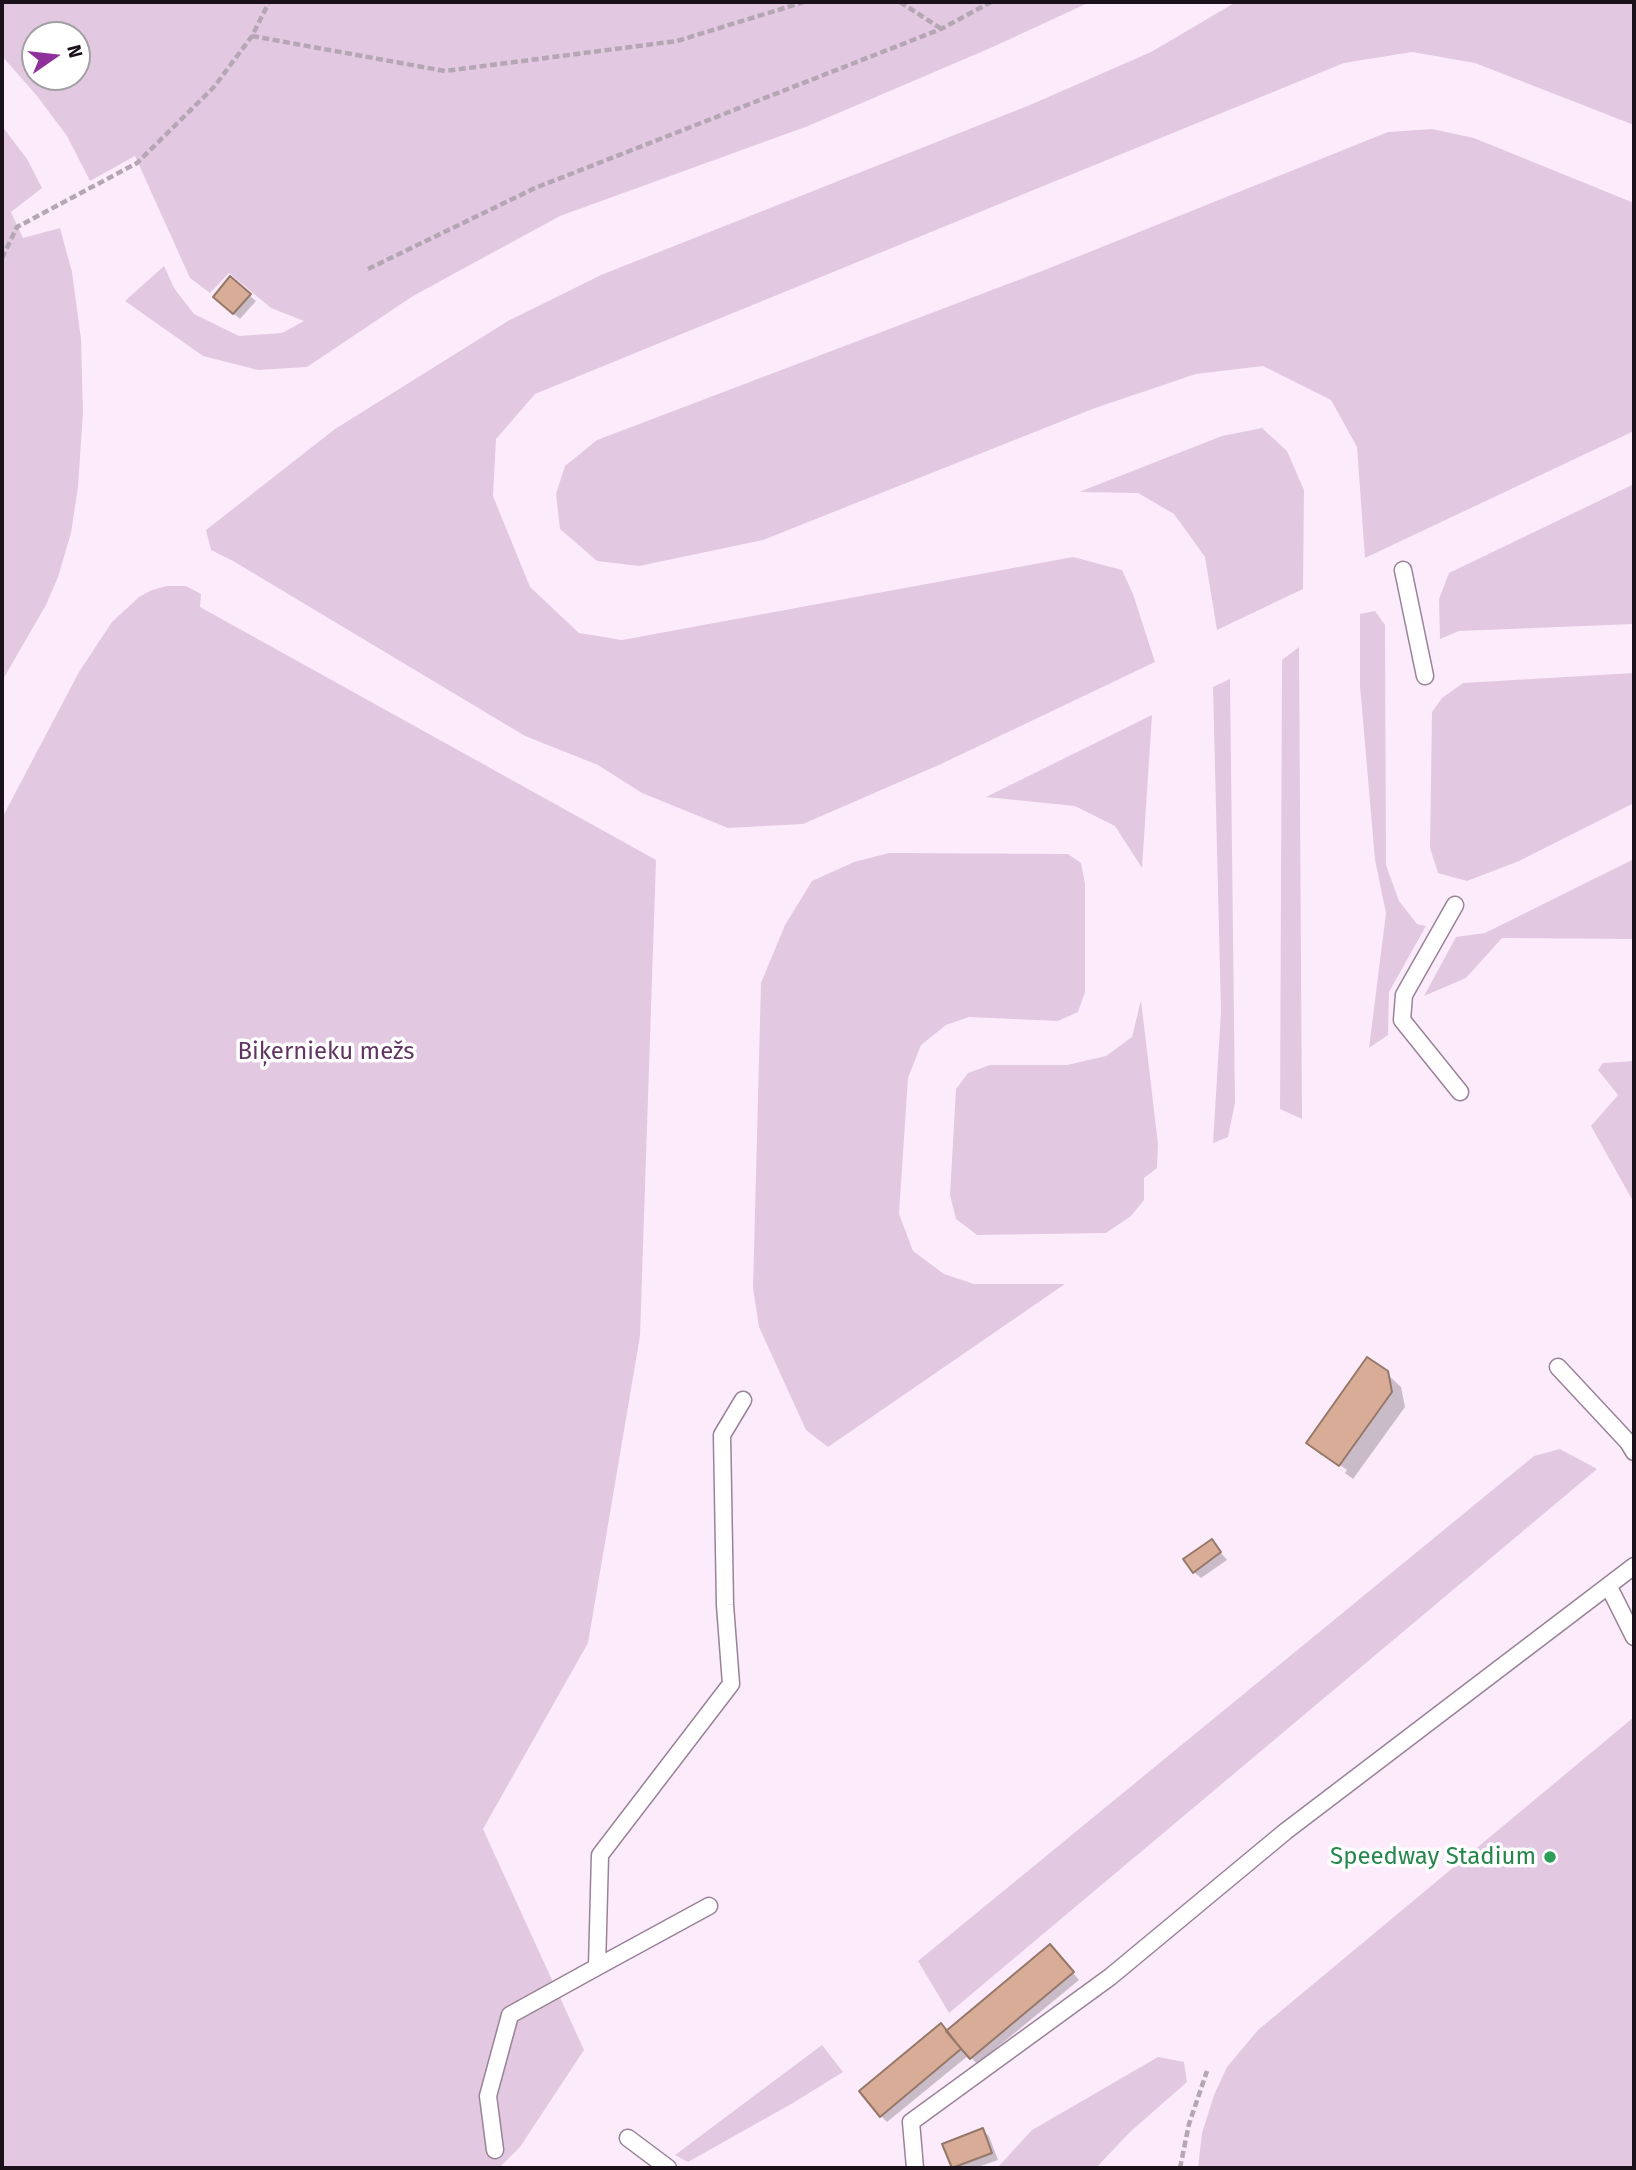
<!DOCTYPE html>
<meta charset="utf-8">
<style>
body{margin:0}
#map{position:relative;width:1636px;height:2170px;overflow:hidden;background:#fcecfb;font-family:"Fira Sans",sans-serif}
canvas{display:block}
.frame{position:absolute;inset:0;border:4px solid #1a111a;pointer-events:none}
.north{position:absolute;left:21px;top:21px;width:70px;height:70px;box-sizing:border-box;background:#fff;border:2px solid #a3a0a3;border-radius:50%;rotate:76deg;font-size:19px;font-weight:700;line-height:28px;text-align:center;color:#1a111a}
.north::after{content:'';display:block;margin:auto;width:24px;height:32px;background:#8f319a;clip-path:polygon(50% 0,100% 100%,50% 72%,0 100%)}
</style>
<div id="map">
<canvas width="1636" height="2170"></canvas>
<div class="frame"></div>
<div class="north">N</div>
</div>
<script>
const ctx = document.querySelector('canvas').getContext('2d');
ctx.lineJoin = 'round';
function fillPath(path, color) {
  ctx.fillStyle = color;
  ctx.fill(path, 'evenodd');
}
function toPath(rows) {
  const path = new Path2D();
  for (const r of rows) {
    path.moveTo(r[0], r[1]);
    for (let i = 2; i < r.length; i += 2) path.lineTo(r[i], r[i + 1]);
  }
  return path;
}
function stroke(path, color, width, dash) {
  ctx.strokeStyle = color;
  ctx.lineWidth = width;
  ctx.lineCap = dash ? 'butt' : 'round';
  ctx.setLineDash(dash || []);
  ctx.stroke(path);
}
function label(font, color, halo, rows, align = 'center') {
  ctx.font = font + ' "Fira Sans",sans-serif';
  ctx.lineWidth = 7;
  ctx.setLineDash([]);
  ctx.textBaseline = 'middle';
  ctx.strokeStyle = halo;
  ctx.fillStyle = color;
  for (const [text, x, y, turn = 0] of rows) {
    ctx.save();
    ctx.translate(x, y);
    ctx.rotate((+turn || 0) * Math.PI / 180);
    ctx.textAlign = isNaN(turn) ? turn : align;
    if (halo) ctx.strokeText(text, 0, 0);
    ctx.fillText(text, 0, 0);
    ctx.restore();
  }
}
fillPath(toPath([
 [2,2,1090,2,995,46,808,126,560,216,413,296,307,367,258,370,203,356,125,301,164,266,174,288,194,314,239,336,282,333,304,321,271,308,229,273,210,293,190,278,135,156,90,181,67,136,37,96,2,56],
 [35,35,77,35,77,77,35,77],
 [1236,2,1634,2,1634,125,1475,63,1412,52,1344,63,535,394,496,439,493,496,530,587,579,633,622,640,1073,557,1122,570,1133,594,1155,662,941,764,803,824,728,828,642,793,598,765,525,736,233,561,211,550,206,530,335,429,508,321,601,275,1030,105,1151,52],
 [2,126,27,159,42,188,11,212,23,238,60,228,72,272,81,339,83,412,78,487,71,533,58,577,46,605,2,681],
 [1432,129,1474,138,1634,203,1634,431,1365,558,1357,447,1331,400,1263,366,1196,374,1095,408,763,540,639,566,597,561,560,529,556,494,565,466,597,440,1042,271,1388,132],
 [1262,428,1287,451,1304,490,1303,589,1217,630,1205,557,1174,514,1138,493,1079,492,1222,436],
 [1634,484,1634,624,1459,631,1440,639,1439,599,1449,573],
 [167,586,186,586,201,594,200,607,656,860,640,1336,588,1643,483,1829,584,2050,520,2147,499,2168,2,2168,2,818,79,672,112,622,139,597,152,590],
 [1375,611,1385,625,1386,865,1399,901,1417,924,1426,926,1389,992,1388,1035,1369,1048,1386,913,1375,860,1360,686,1360,614],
 [1299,647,1302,1119,1280,1109,1282,660],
 [1634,673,1634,803,1519,861,1467,881,1438,873,1430,848,1432,712,1442,698,1463,683],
 [1230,679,1235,1103,1228,1137,1213,1143,1221,1012,1213,687],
 [1152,715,1142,868,1115,826,1075,806,986,797],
 [889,853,1068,854,1081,863,1085,884,1085,992,1078,1012,1058,1021,969,1017,946,1025,921,1045,908,1078,899,1214,913,1251,944,1274,974,1284,1065,1284,828,1447,806,1430,759,1327,753,1288,761,983,785,925,812,881,854,862],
 [1634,859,1634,939,1502,938,1466,978,1424,996,1456,937,1485,933],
 [1141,1000,1158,1144,1157,1168,1144,1178,1144,1200,1131,1216,1106,1233,977,1235,956,1219,950,1195,956,1089,968,1073,990,1065,1067,1065,1106,1056,1132,1037],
 [1634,1061,1634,1203,1591,1126,1618,1095,1598,1070,1603,1063],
 [1560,1449,1597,1469,949,2013,918,1961,1534,1456],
 [1634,1717,1634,2168,1198,2168,1202,2133,1214,2095,1227,2067,1258,2030],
 [822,2045,843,2072,793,2103,688,2162,675,2155],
 [1158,2057,1184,2062,1187,2082,1129,2133,1096,2168,997,2168,1032,2130]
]), '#e2c9e1');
fillPath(toPath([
 [249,295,256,301,240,319,221,303],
 [1386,1373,1401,1387,1405,1407,1353,1479,1322,1456,1345,1473,1347,1470,1322,1452,1322,1456,1308,1443],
 [1211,1541,1227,1560,1201,1578,1194,1572],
 [1057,1953,1079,1980,977,2064,969,2055,887,2122,881,2116,947,2032],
 [982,2130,989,2136,998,2160,975,2168,955,2168,945,2145]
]), '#0003');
const building = toPath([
 [230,276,251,294,233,314,213,297,230,276],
 [1367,1357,1388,1371,1392,1392,1339,1466,1306,1443,1367,1357],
 [1212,1539,1221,1552,1193,1573,1183,1559,1212,1539],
 [1050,1944,1074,1972,970,2059,946,2031,1050,1944],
 [941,2023,961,2049,880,2117,859,2091,941,2023],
 [983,2128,992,2153,952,2168,942,2144,983,2128]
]);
fillPath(building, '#d8ac97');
stroke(building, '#96786a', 2);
const lane = toPath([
 [1403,570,1425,676],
 [1455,905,1404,995,1402,1020,1460,1092],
 [1558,1367,1628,1442,1634,1452],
 [1609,1587,1634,1637],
 [597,1967,709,1906],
 [628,2138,668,2168],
 [495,2150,488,2096,510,2015,597,1967,600,1855,731,1684,725,1605,722,1435,743,1400],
 [915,2168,911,2122,1110,1977,1286,1831,1634,1566]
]);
stroke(lane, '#9a8299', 19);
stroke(toPath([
 [900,2,940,28],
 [252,36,445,71,677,41,804,2],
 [2,258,17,227,137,163,214,87,252,36,269,2],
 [368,269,535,188,941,29,991,2],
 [1180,2168,1189,2124,1207,2071]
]), '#b4a6b3', 4.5, [7, 3.5]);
stroke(lane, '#fff', 16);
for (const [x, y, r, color] of [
 [1550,1857,7,"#2e9e5b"]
]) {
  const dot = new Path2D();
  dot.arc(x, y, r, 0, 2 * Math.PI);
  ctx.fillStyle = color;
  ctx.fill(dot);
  stroke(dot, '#fff', 2.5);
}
label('24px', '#623662', '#fff', [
 ["Biķernieku mežs",326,1052]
]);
label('24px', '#27864d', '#fff', [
 ["Speedway Stadium",1536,1857]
], 'right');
</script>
